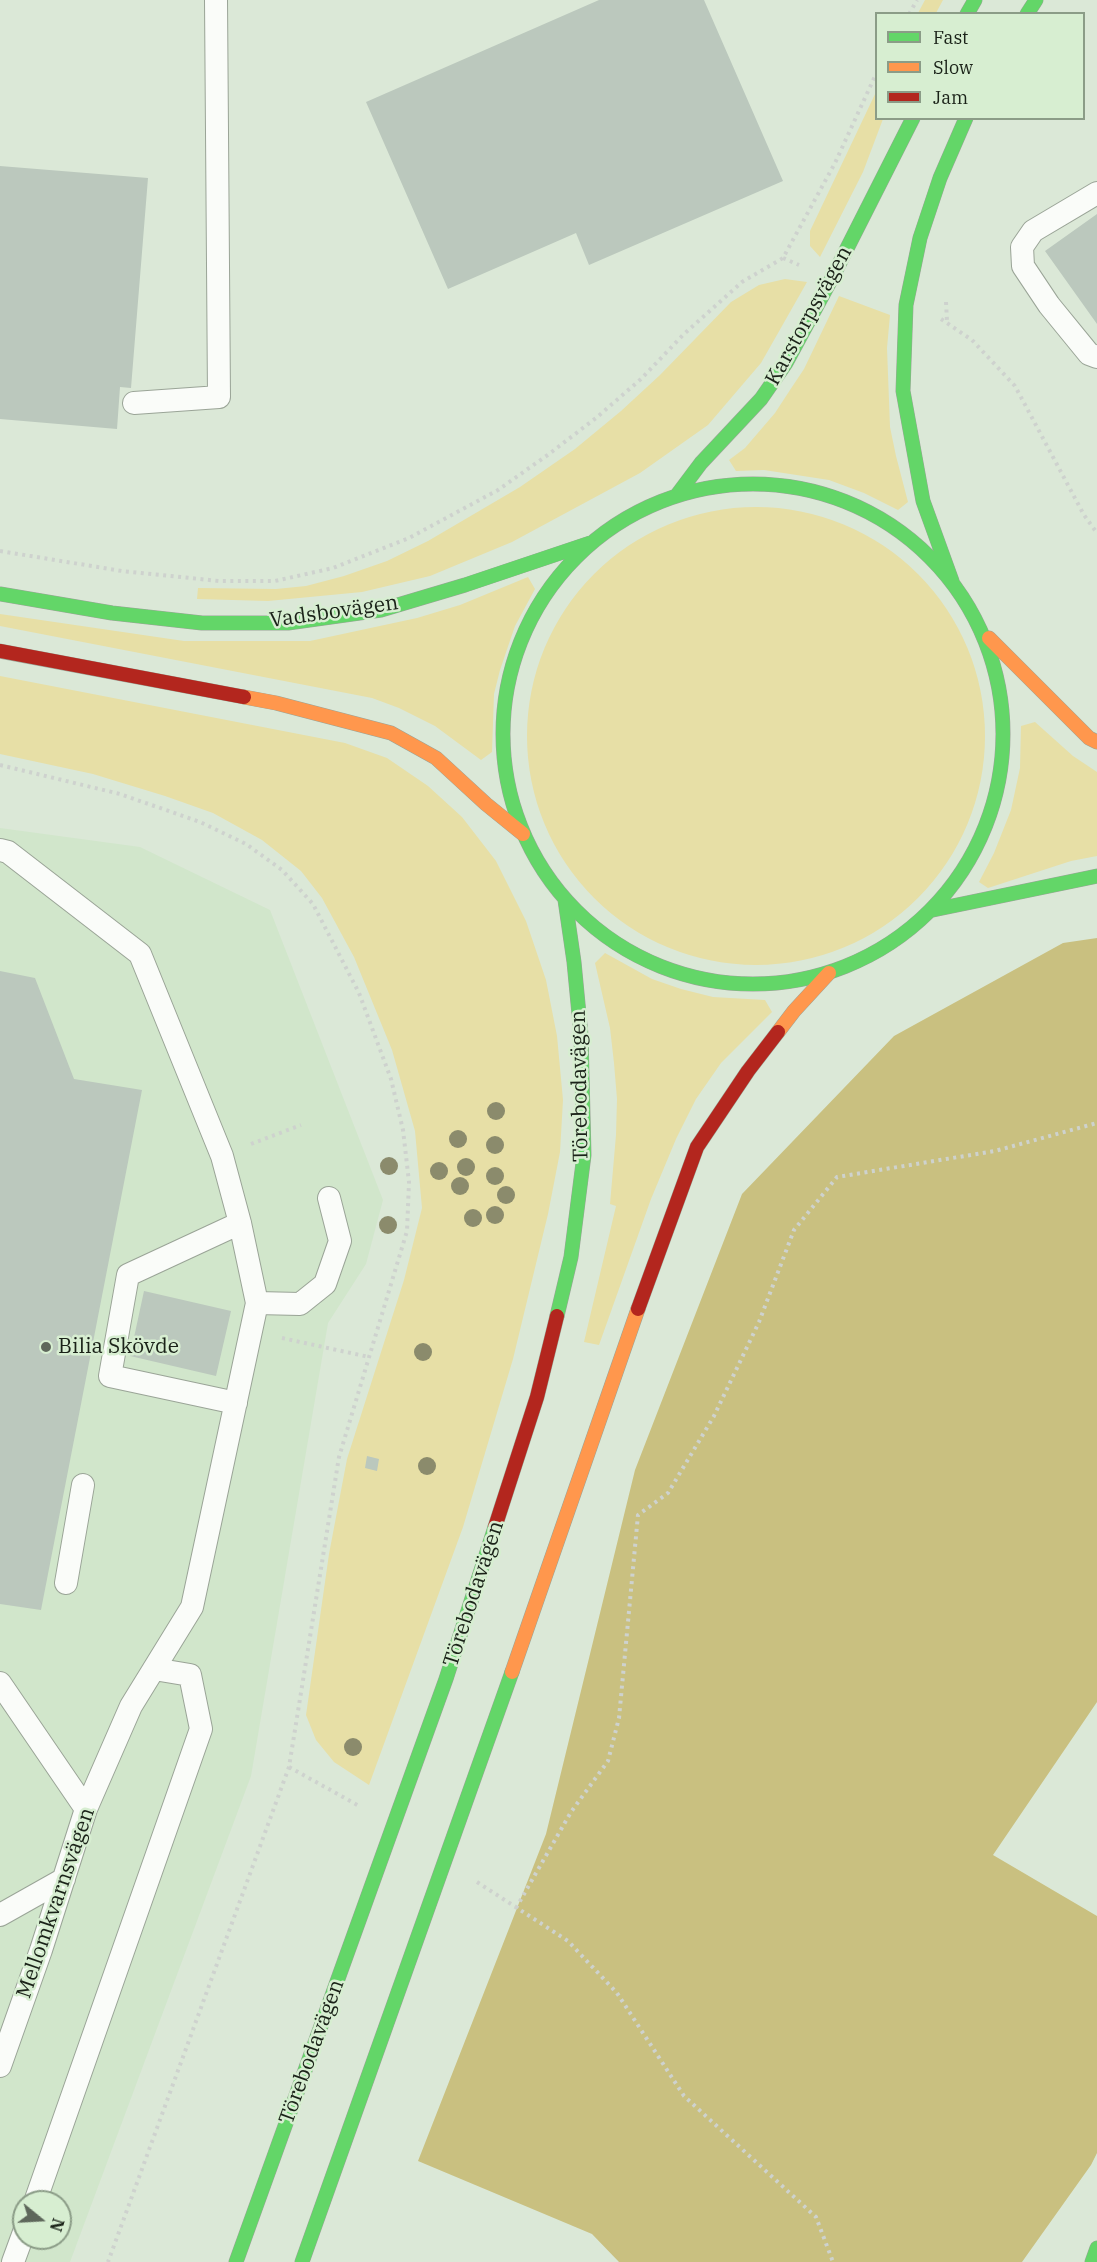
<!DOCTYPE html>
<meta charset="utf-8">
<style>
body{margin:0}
#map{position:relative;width:1097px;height:2262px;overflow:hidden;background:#dbe8d7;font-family:"IBM Plex Serif",serif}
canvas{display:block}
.legend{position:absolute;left:875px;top:12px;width:210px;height:108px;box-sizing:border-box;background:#d7eed1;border:2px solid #8b9c87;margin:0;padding:8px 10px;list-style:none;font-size:18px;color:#1a2218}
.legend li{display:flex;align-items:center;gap:12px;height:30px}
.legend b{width:30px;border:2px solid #8b9c87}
.north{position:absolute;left:12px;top:2190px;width:60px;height:60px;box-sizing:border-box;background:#d7eed1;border:2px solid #8b9c87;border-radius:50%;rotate:108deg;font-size:16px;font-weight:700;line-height:24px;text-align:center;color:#1a2218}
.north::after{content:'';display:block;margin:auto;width:21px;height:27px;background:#5e675b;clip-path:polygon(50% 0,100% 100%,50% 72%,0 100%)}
</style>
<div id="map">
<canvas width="1097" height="2262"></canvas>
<ul class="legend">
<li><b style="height:8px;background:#63d668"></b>Fast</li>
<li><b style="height:8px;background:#ff974d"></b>Slow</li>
<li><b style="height:8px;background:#b3261e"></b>Jam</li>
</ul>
<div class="north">N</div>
</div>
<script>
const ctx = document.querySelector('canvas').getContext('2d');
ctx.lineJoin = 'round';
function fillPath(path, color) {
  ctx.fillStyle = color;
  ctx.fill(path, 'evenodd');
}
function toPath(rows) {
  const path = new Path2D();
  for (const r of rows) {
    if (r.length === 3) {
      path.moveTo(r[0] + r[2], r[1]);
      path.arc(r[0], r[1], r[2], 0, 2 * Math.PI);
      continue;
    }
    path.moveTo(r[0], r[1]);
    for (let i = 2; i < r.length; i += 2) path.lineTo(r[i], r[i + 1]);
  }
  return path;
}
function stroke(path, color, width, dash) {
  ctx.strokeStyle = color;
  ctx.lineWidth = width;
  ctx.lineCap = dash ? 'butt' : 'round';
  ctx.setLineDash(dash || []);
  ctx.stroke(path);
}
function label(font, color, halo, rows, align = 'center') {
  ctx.font = font + ' "IBM Plex Serif",serif';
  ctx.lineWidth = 5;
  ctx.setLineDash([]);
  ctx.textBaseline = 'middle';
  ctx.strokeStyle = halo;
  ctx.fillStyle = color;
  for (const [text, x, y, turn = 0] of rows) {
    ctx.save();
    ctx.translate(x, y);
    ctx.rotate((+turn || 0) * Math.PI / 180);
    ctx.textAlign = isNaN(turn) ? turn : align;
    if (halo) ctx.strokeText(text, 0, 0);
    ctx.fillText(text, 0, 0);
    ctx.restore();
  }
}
fillPath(toPath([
 [0,828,140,847,270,910,383,1200,366,1264,328,1323,251,1776,70,2262,0,2262],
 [24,2202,60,2202,60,2238,24,2238]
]), '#d1e6cb');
fillPath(toPath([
 [925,0,943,0,936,13,918,13],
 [876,92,876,118,883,119,863,172,820,257,810,246,810,231],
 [785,279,807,282,761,363,708,425,640,473,512,542,430,576,362,592,268,601,197,599,198,588,276,589,306,586,344,576,387,561,428,541,520,487,575,449,621,411,660,375,731,302,759,285],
 [839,296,890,315,887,348,890,427,896,456,908,502,898,510,864,493,829,480,764,470,736,471,729,460,745,448,775,413,790,390,804,369],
 [756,736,229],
 [528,577,535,589,515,626,500,670,494,694,492,752,481,760,435,726,399,708,372,698,0,626,0,614,184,641,310,641,417,618,460,605],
 [0,676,345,743,387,758,428,786,462,817,496,861,526,921,546,980,557,1036,563,1100,560,1152,548,1214,513,1359,463,1527,369,1785,334,1762,316,1740,306,1715,329,1554,347,1459,404,1280,422,1208,415,1131,392,1050,354,957,322,898,301,871,262,840,213,813,165,796,93,774,0,754],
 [1035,722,1073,756,1097,772,1097,856,1071,861,988,888,979,882,994,853,1011,810,1020,768,1021,726],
 [605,953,652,979,681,989,713,997,765,1000,772,1012,721,1063,696,1099,676,1139,651,1199,599,1345,584,1342,616,1206,610,1204,616,1135,617,1099,614,1063,610,1028,595,963]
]), '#e7dfa6');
fillPath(toPath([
 [1097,938,1097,1702,993,1855,1097,1916,1097,2153,1091,2165,1022,2262,619,2262,592,2234,418,2161,546,1834,635,1470,742,1194,894,1036,1063,943]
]), '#c9c080');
fillPath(toPath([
 [599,0,704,0,783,181,589,265,576,233,448,289,366,102],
 [0,166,148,178,131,388,120,387,117,429,0,419],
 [1097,214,1097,324,1045,251],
 [0,971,35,978,74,1079,142,1090,41,1610,0,1604],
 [144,1291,231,1311,216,1376,130,1356],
 [367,1456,379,1459,377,1471,365,1468]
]), '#bbc8bd');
const lane = toPath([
 [1097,193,1033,231,1022,247,1023,266,1049,305,1089,354,1097,357],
 [134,403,219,397,216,0],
 [0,850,8,852,140,954,222,1156,240,1223,257,1303,192,1607,131,1706,86,1809,41,1950,0,2066],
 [257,1303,300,1304,325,1284,340,1241,329,1198],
 [236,1403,110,1376,128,1275,240,1223],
 [66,1583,83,1485],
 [0,1683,86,1809],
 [0,1915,64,1879],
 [35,2202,201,1729,190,1675,154,1669],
 [13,2262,24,2232]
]);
const fast = toPath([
 [967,14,975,0],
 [1027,14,1036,0],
 [753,734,250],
 [677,495,701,463,761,399,786,363,832,278,913,118],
 [952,581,923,501,903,391,906,305,920,238,940,178,966,118],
 [0,594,112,613,202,623,288,623,381,610,465,585,590,543],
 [933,910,1097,876],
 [557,1316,571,1257,584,1155,581,1035,574,962,565,900],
 [236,2262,446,1679,495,1527],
 [302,2262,512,1672],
 [1092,2262,1097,2248]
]);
const slow = toPath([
 [989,638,1089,738,1097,742],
 [244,697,276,703,391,733,436,758,486,804,523,834],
 [778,1032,794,1011,829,973],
 [512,1672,638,1309]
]);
const jam = toPath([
 [0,651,244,697],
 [638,1309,697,1147,748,1071,778,1032],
 [495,1527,537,1397,557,1316]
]);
stroke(lane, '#9aa497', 24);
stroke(fast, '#9aa497', 15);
stroke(slow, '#9aa497', 15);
stroke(jam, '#9aa497', 15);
stroke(toPath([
 [909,14,917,0],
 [783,258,799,265],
 [946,302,947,321],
 [941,319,972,340,1015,386,1084,515,1097,533],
 [0,551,122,571,219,581,275,581,333,568,409,538,498,490,549,454,596,418,641,379,683,335,742,282,783,258,835,163,876,74],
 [0,765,120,794,200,822,246,844,282,870,313,904,359,993,391,1079,403,1130,409,1182,407,1231,339,1457,289,1767,108,2262],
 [251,1144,301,1125],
 [282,1338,369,1357],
 [289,1767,361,1807],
 [477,1882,568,1941,617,1993,684,2096,816,2217,833,2262],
 [516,1908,571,1812,608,1761,619,1718,638,1515,668,1493,714,1416,759,1322,794,1230,837,1177,995,1151,1097,1123]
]), '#ced2ce', 4, [3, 4.5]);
stroke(lane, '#fafcf9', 22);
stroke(fast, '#63d668', 14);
stroke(slow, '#ff974d', 14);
stroke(jam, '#b3261e', 14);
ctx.fillStyle = '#8b8b6c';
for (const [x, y] of [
 [496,1111],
 [458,1139],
 [495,1145],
 [389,1166],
 [466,1167],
 [439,1171],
 [495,1176],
 [460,1186],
 [506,1195],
 [495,1215],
 [473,1218],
 [388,1225],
 [423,1352],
 [427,1466],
 [353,1747]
]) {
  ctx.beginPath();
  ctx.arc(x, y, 9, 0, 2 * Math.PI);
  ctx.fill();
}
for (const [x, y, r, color] of [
 [46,1347,6,"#5e675b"]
]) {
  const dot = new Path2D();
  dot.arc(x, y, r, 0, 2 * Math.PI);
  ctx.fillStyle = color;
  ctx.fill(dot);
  stroke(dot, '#d7eed1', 2);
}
label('21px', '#1a2218', '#d7eed1', [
 ["Karstorpsvägen",809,316,-61],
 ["Vadsbovägen",334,612,-8],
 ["Törebodavägen",580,1086,-91],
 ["Törebodavägen",474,1594,-72],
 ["Mellomkvarnsvägen",56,1903,-71],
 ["Törebodavägen",312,2052,-70]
]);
label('21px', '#1a2218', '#d7eed1', [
 ["Bilia Skövde",58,1347]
], 'left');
</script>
